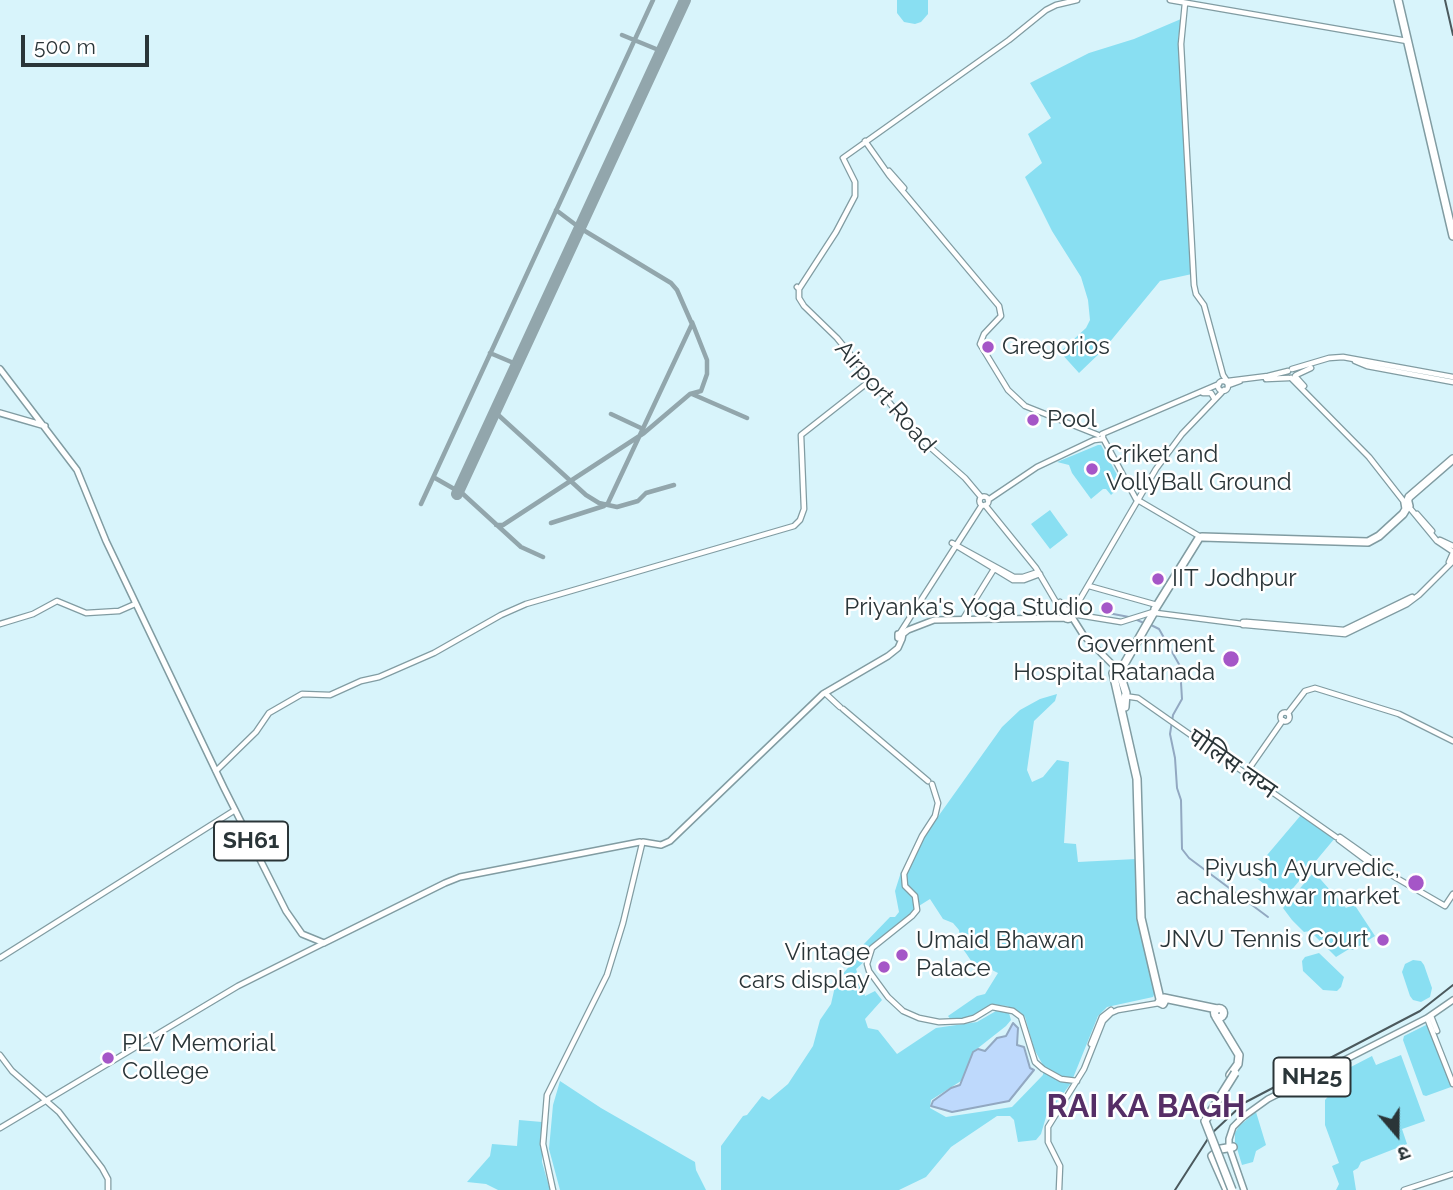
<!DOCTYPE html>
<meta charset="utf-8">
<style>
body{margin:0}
#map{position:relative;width:1453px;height:1190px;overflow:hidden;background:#d8f4fb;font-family:Raleway,"Noto Sans Devanagari",sans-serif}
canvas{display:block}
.north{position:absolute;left:1362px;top:1099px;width:70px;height:70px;-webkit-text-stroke:5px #fff;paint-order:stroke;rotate:160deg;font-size:19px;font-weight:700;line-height:28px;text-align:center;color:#2a3538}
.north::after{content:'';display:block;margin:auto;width:24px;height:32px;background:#2a3538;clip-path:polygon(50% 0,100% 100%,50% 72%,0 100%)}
.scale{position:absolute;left:21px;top:35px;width:128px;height:32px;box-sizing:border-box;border:4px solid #2a3538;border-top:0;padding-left:9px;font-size:21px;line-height:24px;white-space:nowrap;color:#2a3538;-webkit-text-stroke:5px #fff;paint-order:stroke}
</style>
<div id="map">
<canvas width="1453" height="1190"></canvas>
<div class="north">उ</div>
<div class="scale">500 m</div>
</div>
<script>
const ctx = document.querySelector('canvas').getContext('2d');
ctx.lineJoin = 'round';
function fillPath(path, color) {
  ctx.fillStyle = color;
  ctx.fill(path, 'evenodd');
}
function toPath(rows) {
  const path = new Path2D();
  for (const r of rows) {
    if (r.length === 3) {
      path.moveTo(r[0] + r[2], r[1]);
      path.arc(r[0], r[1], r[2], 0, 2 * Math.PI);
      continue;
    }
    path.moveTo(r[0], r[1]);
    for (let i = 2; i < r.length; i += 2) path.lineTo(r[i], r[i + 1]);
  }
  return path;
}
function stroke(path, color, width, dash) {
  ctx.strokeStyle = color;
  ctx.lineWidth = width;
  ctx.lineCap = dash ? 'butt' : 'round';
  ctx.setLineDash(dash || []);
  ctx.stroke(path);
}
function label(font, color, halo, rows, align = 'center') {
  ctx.font = font + ' Raleway,"Noto Sans Devanagari",sans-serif';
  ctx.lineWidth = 5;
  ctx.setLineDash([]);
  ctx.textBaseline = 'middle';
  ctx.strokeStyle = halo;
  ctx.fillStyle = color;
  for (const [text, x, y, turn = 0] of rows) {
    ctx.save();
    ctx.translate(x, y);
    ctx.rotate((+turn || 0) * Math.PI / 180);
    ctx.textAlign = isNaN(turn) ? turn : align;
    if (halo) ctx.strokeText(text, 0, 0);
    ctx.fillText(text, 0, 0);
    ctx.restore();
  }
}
fillPath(toPath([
 [897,0,928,0,928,14,921,22,915,24,904,22,897,13],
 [1181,19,1178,41,1192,274,1160,281,1104,349,1079,373,1060,352,1086,328,1090,320,1088,300,1081,277,1052,231,1025,177,1042,163,1028,134,1051,118,1030,83,1089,53,1134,39],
 [1098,445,1101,445,1122,484,1111,495,1106,489,1103,489,1091,499,1072,473,1069,465,1057,462],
 [1050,510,1068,535,1050,549,1031,524],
 [1057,694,1055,701,1034,721,1027,770,1032,782,1043,777,1057,760,1069,762,1064,843,1076,844,1078,862,1136,859,1138,921,1155,993,1153,997,1107,1007,1098,1016,1071,1083,1046,1117,1041,1134,1036,1140,1018,1142,1014,1120,1010,1116,997,1116,951,1147,926,1177,899,1190,721,1190,721,1146,743,1116,747,1115,762,1096,769,1100,788,1084,813,1046,820,1020,831,1004,836,982,863,950,863,945,890,917,895,917,899,912,895,891,901,872,907,874,927,832,1002,727,1020,710,1040,699],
 [930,899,943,919,953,923,959,930,961,946,974,965,982,965,998,973,985,994,977,996,948,1016,952,1021,969,1018,996,1005,1007,1006,1021,1013,1025,1017,1034,1049,1044,1067,1043,1075,1012,1107,946,1117,930,1108,931,1100,961,1081,973,1052,1006,1026,1011,1020,1009,1013,996,1011,977,1022,936,1028,897,1054,878,1030,868,1028,865,1019,882,1000,875,991,865,996,856,969,866,960,872,947,884,935,910,915,914,909],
 [1301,815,1335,838,1284,899,1251,874],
 [1314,872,1346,908,1354,904,1375,936,1353,950,1349,949,1336,957,1310,931,1304,932,1292,920,1283,908],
 [1319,953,1344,977,1341,987,1337,991,1323,990,1303,971,1302,961,1305,957],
 [1413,960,1421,961,1424,965,1432,988,1430,997,1421,1002,1413,1000,1410,996,1402,972,1405,964],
 [1426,1025,1431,1025,1443,1051,1452,1084,1451,1087,1426,1096,1423,1095,1403,1040,1404,1036],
 [1401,1055,1425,1121,1402,1129,1407,1144,1361,1162,1358,1168,1353,1171,1356,1190,1336,1190,1339,1184,1332,1166,1339,1163,1325,1125,1325,1100,1347,1075,1345,1070,1372,1056,1376,1065],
 [560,1081,601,1108,695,1162,696,1170,706,1190,560,1190,549,1149,553,1105],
 [1256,1112,1266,1145,1256,1151,1253,1162,1242,1165,1235,1142,1235,1133,1239,1126],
 [519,1120,542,1122,542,1162,550,1190,498,1190,486,1184,467,1182,490,1156,492,1144,517,1146]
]), '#89dff2');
const water = toPath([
 [1013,1023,1018,1028,1017,1045,1024,1047,1030,1068,1034,1070,1009,1101,952,1112,931,1106,933,1101,951,1088,960,1085,973,1052,978,1049,985,1051,997,1038,1006,1036,1013,1023]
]);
fillPath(water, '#bed9fc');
stroke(water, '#92a8c1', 2);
stroke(toPath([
 [1103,612,1129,617],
 [1135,619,1146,624],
 [1151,625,1159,629,1180,666,1182,699,1173,715,1170,734,1175,758,1177,788,1181,800,1182,849,1189,858,1268,917]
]), '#92a8c1', 2);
stroke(toPath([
 [622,35,661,51],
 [490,353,516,364],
 [692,394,747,418],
 [495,412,586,495,599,503,617,507,638,501,646,493,674,485],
 [611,414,643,429],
 [435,478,463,494,521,547,543,557],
 [421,504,653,0],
 [551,523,604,506,608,503,692,324,677,290,671,283,580,228,556,210],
 [496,525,503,525,644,433,690,394,701,391,707,374,707,360,692,322]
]), '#92a6ac', 4.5);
stroke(toPath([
 [457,494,685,0]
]), '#92a6ac', 12);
const secondary = toPath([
 [1170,0,1407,41],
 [1185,3,1181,44,1194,285,1196,294,1204,305,1223,375,1227,381],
 [865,141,889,175,999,306,1001,316,984,334,980,344,1008,390,1025,406,1098,435],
 [843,158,1009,40,1046,10,1056,5,1077,0],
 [889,171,904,188],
 [797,287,799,289,799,298,804,306,837,338,914,433,965,478,981,497],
 [799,289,836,232,855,196,855,182,844,160],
 [1355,361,1367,366,1453,382],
 [1292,369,1329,358,1343,357,1453,377],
 [1296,375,1311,368],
 [1295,376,1304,386],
 [1291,378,1369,457,1405,503],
 [1266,379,1289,378],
 [1223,386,5],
 [1228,381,1268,376,1288,371],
 [1229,385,1240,381],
 [1203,393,1211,393,1214,398],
 [1102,434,1219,384],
 [1103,438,1136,499,1199,536],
 [984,501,4.5],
 [988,500,1037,467,1094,440,1102,439,1103,436],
 [985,505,1036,568,1063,614],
 [1409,507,1437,541,1452,551],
 [1417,514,1432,531],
 [1440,540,1453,546],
 [1449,562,1453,553],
 [1038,572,1023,577,1014,577,952,543,1013,580,1024,580,1040,574],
 [1089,586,1157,605],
 [1060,602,1066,610],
 [1072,613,1156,469,1182,434,1224,390],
 [1156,613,1242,624],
 [1072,614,1121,622,1153,612],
 [963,619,994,569],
 [1247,622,1344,630,1412,597],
 [0,624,33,614,57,601,86,613,119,611,135,604],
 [1246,625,1243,625,1243,622,1246,622,1246,625,1345,634,1407,604,1419,595,1453,561],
 [900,633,982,505],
 [825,693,840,707],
 [1124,696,1138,698,1336,837],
 [843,709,928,781],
 [1285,717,4.5],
 [1288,713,1305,691,1315,688,1399,714,1453,741],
 [216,771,256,732,269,713,302,694,330,695,361,681,379,677,434,653,501,615,526,604,794,526,800,520,804,509,801,435,871,380],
 [1246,773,1283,720],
 [932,784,938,803,935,816,922,836,904,874,905,886,915,896,917,910,912,916,872,948,867,964,869,971,888,997,903,1011,919,1018,939,1022,963,1021,974,1018,992,1007,1013,1011,1021,1017,1035,1062,1043,1069,1061,1079,1077,1081],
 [1340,837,1384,868],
 [1339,840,1367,861,1445,906,1453,894],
 [0,958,235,810],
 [1431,1016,1437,1031],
 [1427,1018,1453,1084],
 [1091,1044,1102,1017,1111,1010],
 [0,1055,12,1071,59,1112,102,1168,108,1179,108,1190],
 [0,1128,238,986,324,943],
 [553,1190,543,1144,547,1095,607,975,623,923,642,844],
 [1059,1190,1060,1166,1048,1142,1048,1127,1084,1069,1103,1021,1111,1013,1118,1010,1159,1003],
 [1404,1190,1453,1174]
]);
const primary = toPath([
 [0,369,77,470,106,541,224,788,286,911,302,934,324,943,445,883,460,877,640,842],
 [0,413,45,426],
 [1068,615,4.5],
 [1072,617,1084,636,1119,671],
 [903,634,898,634,898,638,902,639,903,634,908,630,934,620,1065,618],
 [643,842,661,845,670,841,823,694,888,656,898,648,902,639],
 [1244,1190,1229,1147,1229,1139,1233,1127,1243,1117,1268,1099,1427,1018,1453,1000]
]);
const highway = toPath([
 [1398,0,1453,236],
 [1407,502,1409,497,1453,459],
 [1202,537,1368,542,1379,536,1403,514,1406,509,1405,503,1408,502,1409,506,1406,507],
 [1155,609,1199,538],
 [1154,612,1122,668,1113,673,1137,779,1141,918,1160,999],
 [1119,671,1126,693,1125,707],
 [1161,998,1165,1000,1163,1004,1159,1002,1161,998],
 [1164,998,1217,1009],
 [1219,1013,4.5],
 [1216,1017,1239,1055,1238,1064,1230,1075],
 [1227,1190,1212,1156,1221,1149,1233,1147]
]);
stroke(secondary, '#819ca2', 7);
stroke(primary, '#819ca2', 8);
stroke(highway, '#819ca2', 10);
stroke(secondary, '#fff', 4.5);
stroke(primary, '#fff', 5);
stroke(highway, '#fff', 7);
stroke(toPath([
 [1445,0,1453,35],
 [1175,1190,1211,1134,1244,1103,1420,1011,1453,985]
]), '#4b595d', 2);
const highwayBridge = toPath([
 [1232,1190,1205,1121,1235,1073]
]);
stroke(highwayBridge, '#819ca2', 10, []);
stroke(highwayBridge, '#fff', 7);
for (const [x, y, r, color] of [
 [988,347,7,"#a556c7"],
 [1033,420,7,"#a556c7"],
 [1092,469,7,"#a556c7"],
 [1158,579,7,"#a556c7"],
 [1107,608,7,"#a556c7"],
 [1231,659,9,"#a556c7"],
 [1416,883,9,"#a556c7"],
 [1383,940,7,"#a556c7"],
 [902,955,7,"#a556c7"],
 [884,967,7,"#a556c7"],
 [108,1058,7,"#a556c7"]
]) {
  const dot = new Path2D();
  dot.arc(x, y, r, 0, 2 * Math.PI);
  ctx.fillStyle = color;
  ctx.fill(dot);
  stroke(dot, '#fff', 2.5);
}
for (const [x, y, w] of [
 [251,841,74],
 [1312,1077,77]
]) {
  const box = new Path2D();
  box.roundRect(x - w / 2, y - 19.5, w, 39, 5);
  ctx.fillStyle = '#fff';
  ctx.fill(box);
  stroke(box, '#2a3538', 2);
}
label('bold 23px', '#2a3538', null, [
 ["SH61",251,841],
 ["NH25",1312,1077]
]);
label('24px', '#2a3538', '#fff', [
 ["Gregorios",1002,347],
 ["Pool",1047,420],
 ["Criket and",1106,455],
 ["VollyBall Ground",1106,483],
 ["IIT Jodhpur",1172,579],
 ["Priyanka's Yoga Studio",1093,608,"right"],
 ["Government",1215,645,"right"],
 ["Hospital Ratanada",1215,673,"right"],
 ["Piyush Ayurvedic,",1400,869,"right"],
 ["achaleshwar market",1400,897,"right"],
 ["JNVU Tennis Court",1369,940,"right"],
 ["Umaid Bhawan",916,941],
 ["Palace",916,969],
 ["Vintage",870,953,"right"],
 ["cars display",870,981,"right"],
 ["PLV Memorial",122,1044],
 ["College",122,1072]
], 'left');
label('24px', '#2a3538', '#fff', [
 ["Airport Road",885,397,49],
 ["पोलिस लय्न",1232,764,35]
]);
label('bold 32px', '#552e66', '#fff', [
 ["RAI KA BAGH",1146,1107]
]);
</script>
